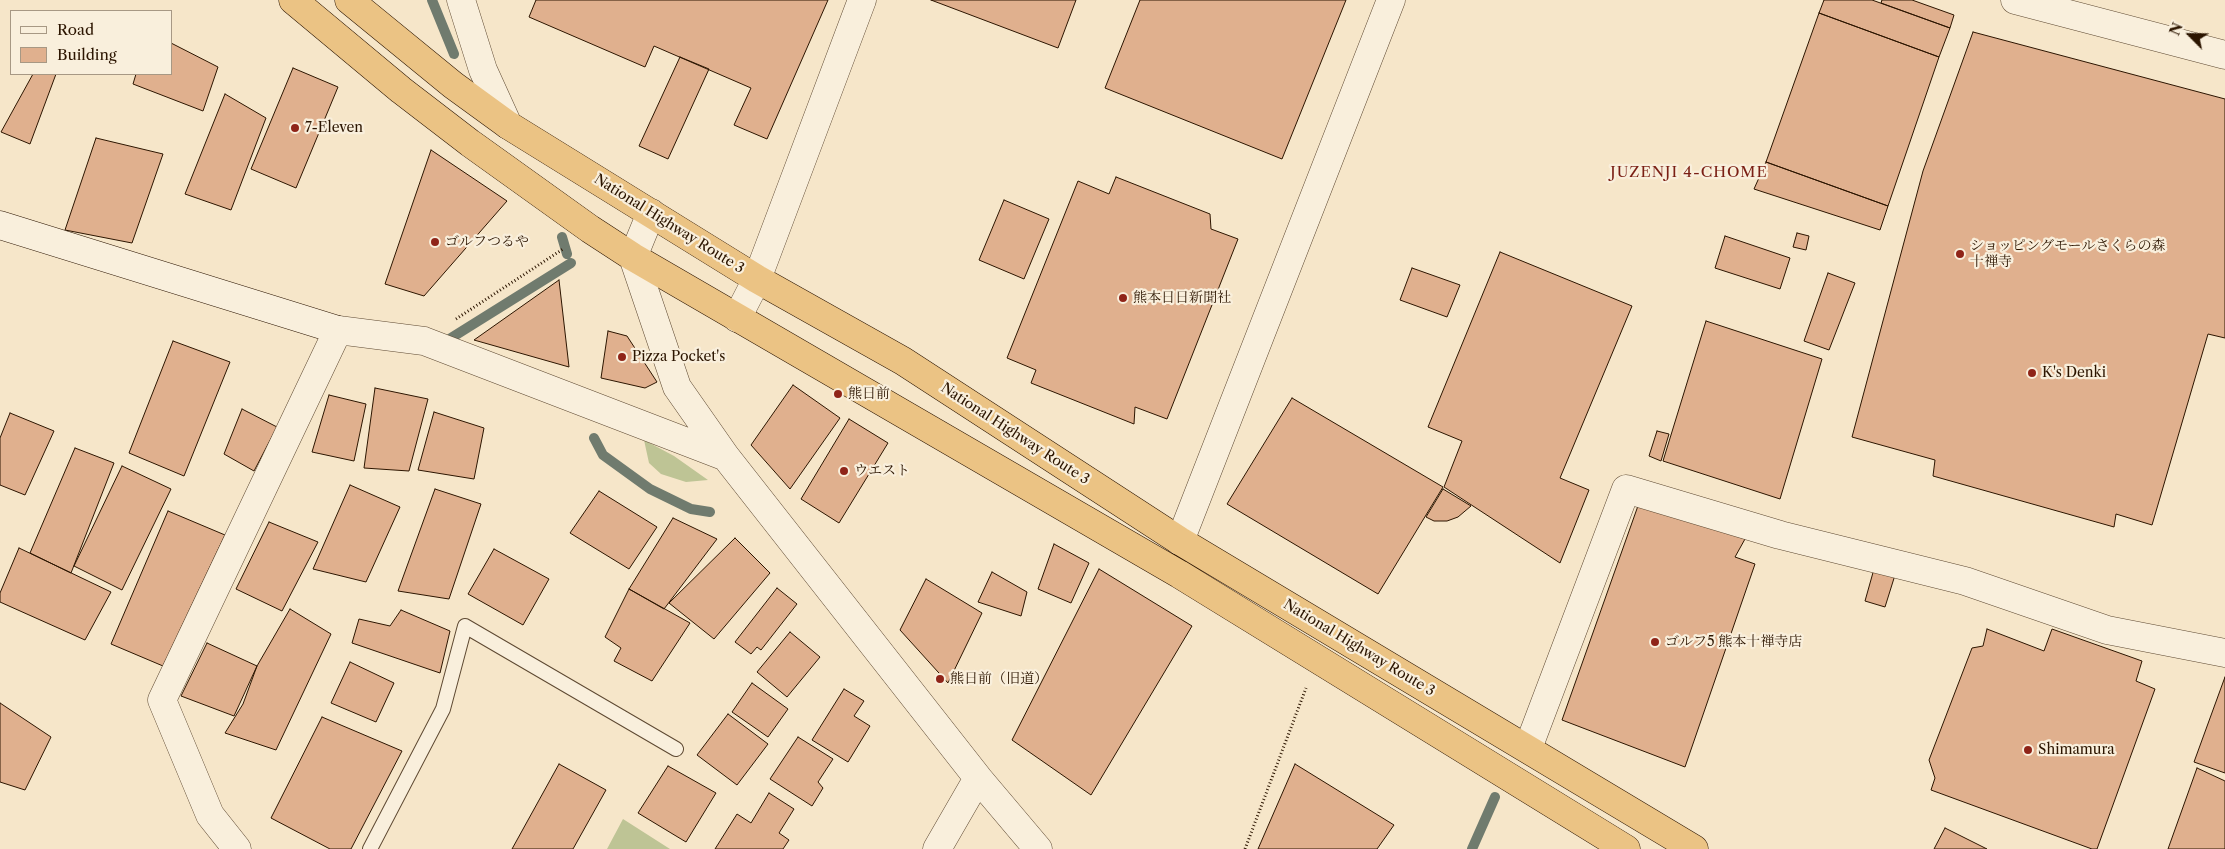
<!DOCTYPE html>
<meta charset="utf-8">
<style>
body{margin:0}
#map{position:relative;width:2225px;height:849px;overflow:hidden;background:#f6e6c9;font-family:"Libre Caslon Text",serif}
canvas{display:block}
.legend{position:absolute;left:10px;top:10px;width:162px;height:65px;box-sizing:border-box;background:#f9efdc;border:1px solid #a79884;margin:0;padding:6px 9px;list-style:none;font-size:15px;color:#2c1500}
.legend li{display:flex;align-items:center;gap:10px;height:25px}
.legend b{width:25px;border:1px solid #a79884}
.north{position:absolute;left:2165px;top:10px;width:50px;height:50px;-webkit-text-stroke:4px #f9efdc;paint-order:stroke;rotate:293deg;font-size:14px;font-weight:700;line-height:20px;text-align:center;color:#2c1500}
.north::after{content:'';display:block;margin:auto;width:18px;height:22px;background:#2c1500;clip-path:polygon(50% 0,100% 100%,50% 72%,0 100%)}
</style>
<div id="map">
<canvas width="2225" height="849"></canvas>
<ul class="legend">
<li><b style="height:6px;background:#f9efdc"></b>Road</li>
<li><b style="height:14px;background:#e0b08e"></b>Building</li>
</ul>
<div class="north">N</div>
</div>
<script>
const ctx = document.querySelector('canvas').getContext('2d');
ctx.lineJoin = 'round';
function fillPath(path, color) {
  ctx.fillStyle = color;
  ctx.fill(path, 'evenodd');
}
function toPath(rows) {
  const path = new Path2D();
  for (const r of rows) {
    path.moveTo(r[0], r[1]);
    for (let i = 2; i < r.length; i += 2) path.lineTo(r[i], r[i + 1]);
  }
  return path;
}
function stroke(path, color, width, dash) {
  ctx.strokeStyle = color;
  ctx.lineWidth = width;
  ctx.lineCap = dash ? 'butt' : 'round';
  ctx.setLineDash(dash || []);
  ctx.stroke(path);
}
function label(font, color, halo, rows, align = 'center') {
  ctx.font = font + ' "Libre Caslon Text","Noto Serif JP",serif';
  ctx.lineWidth = 4.5;
  ctx.setLineDash([]);
  ctx.textBaseline = 'middle';
  ctx.strokeStyle = halo;
  ctx.fillStyle = color;
  for (const [text, x, y, turn = 0] of rows) {
    ctx.save();
    ctx.translate(x, y);
    ctx.rotate((+turn || 0) * Math.PI / 180);
    ctx.textAlign = isNaN(turn) ? turn : align;
    if (halo) ctx.strokeText(text, 0, 0);
    ctx.fillText(text, 0, 0);
    ctx.restore();
  }
}
fillPath(toPath([
 [644,440,674,456,708,480,686,482,661,474,649,463],
 [623,819,670,849,607,849]
]), '#bec495');
stroke(toPath([
 [432,0,454,54],
 [562,237,567,254],
 [451,338,571,263],
 [594,438,603,455,650,489,691,509,710,512],
 [1472,849,1495,797]
]), '#707b6e', 10);
const building = toPath([
 [536,0,828,0,767,139,734,125,751,88,654,46,645,67,529,17,536,0],
 [931,0,1076,0,1058,48,931,0],
 [1140,0,1346,0,1282,159,1105,88,1140,0],
 [1824,0,1872,0,1950,28,1939,57,1819,13,1824,0],
 [1882,0,1912,0,1954,15,1950,28,1881,3,1882,0],
 [1819,13,1939,57,1888,206,1766,162,1819,13],
 [1973,32,2225,99,2225,338,2208,334,2152,525,2116,514,2114,527,1933,476,1935,460,1852,437,1923,171,1973,32],
 [171,43,218,67,203,111,133,84,136,74,171,74,171,43],
 [680,57,709,69,668,159,639,146,680,57],
 [293,68,338,87,296,188,251,169,293,68],
 [33,74,56,74,30,144,1,132,33,74],
 [225,94,266,118,231,210,185,194,225,94],
 [96,138,163,154,132,243,65,230,96,138],
 [431,150,507,201,424,296,385,284,431,150],
 [1766,162,1888,206,1880,230,1754,189,1766,162],
 [1116,177,1210,214,1211,229,1238,239,1167,419,1135,407,1134,424,1031,383,1036,370,1007,358,1078,181,1109,194,1116,177],
 [1004,200,1049,219,1024,279,979,260,1004,200],
 [1797,233,1809,236,1806,250,1793,247,1797,233],
 [1725,236,1790,258,1780,289,1715,268,1725,236],
 [1500,252,1632,306,1560,478,1589,490,1560,563,1444,487,1462,441,1428,427,1500,252],
 [1412,268,1460,285,1447,317,1400,300,1412,268],
 [1828,273,1855,283,1829,350,1804,341,1828,273],
 [559,280,569,367,474,340,559,280],
 [1706,321,1822,359,1780,499,1663,461,1706,321],
 [608,331,627,336,657,382,645,388,601,378,608,331],
 [173,341,230,362,184,476,129,453,173,341],
 [793,385,840,418,790,489,751,445,793,385],
 [375,388,428,399,409,471,364,468,375,388],
 [329,395,366,404,354,461,312,452,329,395],
 [1292,398,1443,487,1378,594,1227,504,1292,398],
 [242,409,277,427,254,471,224,454,242,409],
 [434,412,484,428,474,479,418,470,434,412],
 [10,413,54,431,25,495,0,485,0,438,10,413],
 [849,419,888,443,839,523,801,499,849,419],
 [1657,431,1669,434,1661,461,1649,456,1657,431],
 [75,448,114,463,71,573,30,553,75,448],
 [122,466,171,489,122,590,74,566,122,466],
 [350,485,400,507,366,582,313,569,350,485],
 [435,489,481,504,449,599,398,591,435,489],
 [1443,489,1471,506,1458,517,1447,521,1434,521,1426,517,1443,489],
 [599,491,657,527,629,569,570,533,599,491],
 [1639,503,1745,539,1735,557,1755,564,1685,767,1562,720,1639,503],
 [168,511,225,535,163,666,111,644,168,511],
 [673,518,717,539,664,609,629,589,673,518],
 [269,522,318,542,282,611,236,589,269,522],
 [735,538,770,573,714,639,669,603,735,538],
 [1054,544,1089,563,1071,603,1038,589,1054,544],
 [19,548,111,592,85,640,0,602,0,593,19,548],
 [494,549,549,579,523,625,468,594,494,549],
 [1099,569,1192,626,1091,795,1012,740,1099,569],
 [1874,569,1895,575,1885,607,1865,601,1874,569],
 [992,572,1027,592,1021,616,978,602,992,572],
 [926,579,982,613,948,683,900,630,926,579],
 [777,588,797,604,761,650,757,647,751,654,735,642,777,588],
 [629,589,690,623,652,681,614,661,621,648,605,637,629,589],
 [290,609,331,634,276,750,225,733,243,704,257,666,290,609],
 [401,610,450,631,440,673,352,643,359,619,390,626,401,610],
 [1987,629,2044,651,2052,629,2142,661,2136,681,2155,689,2097,849,2092,849,1931,790,1935,778,1929,760,1972,648,1983,646,1987,629],
 [790,632,820,657,787,697,757,672,790,632],
 [207,643,257,666,234,716,181,696,207,643],
 [350,662,394,683,376,722,331,703,350,662],
 [2225,677,2225,773,2194,762,2225,677],
 [752,683,788,709,768,737,732,712,752,683],
 [844,689,864,701,854,716,870,726,848,762,812,740,844,689],
 [0,703,51,737,25,790,0,782,0,703],
 [728,714,768,744,737,785,697,755,728,714],
 [322,717,402,751,351,849,330,849,271,818,322,717],
 [798,737,833,759,818,782,823,788,812,806,770,779,798,737],
 [559,764,606,790,573,849,512,849,559,764],
 [1295,764,1394,825,1377,849,1258,849,1295,764],
 [668,766,716,793,686,842,638,813,668,766],
 [2197,768,2225,781,2225,849,2168,849,2197,768],
 [769,793,794,809,779,833,789,840,783,849,715,849,737,814,751,823,769,793],
 [1945,828,1987,849,1934,849,1945,828]
]);
fillPath(building, '#e0b08e');
stroke(building, '#2c1500', 1);
const lane = toPath([
 [370,849,443,709,465,626,676,749]
]);
const street = toPath([
 [461,0,483,70,508,125],
 [2015,0,2225,55],
 [651,213,633,257,677,387,726,457,978,778,1038,849],
 [737,318,757,279,862,0],
 [1180,541,1391,0],
 [1528,748,1626,489,1780,535,1965,581,2107,630,2225,653],
 [237,849,210,815,162,700,338,330,424,341,726,457],
 [937,849,978,778]
]);
const secondary = toPath([
 [0,225,338,330]
]);
const highway = toPath([
 [293,0,401,90,470,143,590,229,633,257,1179,574,1626,849],
 [349,0,453,85,508,125,757,279,903,361,1180,541,1694,849]
]);
stroke(lane, '#5e4932', 16);
stroke(street, '#5e4932', 29);
stroke(secondary, '#2c1500', 29);
stroke(highway, '#2c1500', 29);
stroke(toPath([
 [456,319,563,249],
 [1245,849,1306,688]
]), '#2c1500', 3, [1, 2.5]);
stroke(lane, '#f9efdc', 14);
stroke(street, '#f9efdc', 28);
stroke(secondary, '#f9efdc', 28);
stroke(highway, '#ebc384', 28);
for (const [x, y, r, color] of [
 [295,128,5,"#8f2418"],
 [435,242,5,"#8f2418"],
 [1960,254,5,"#8f2418"],
 [1123,298,5,"#8f2418"],
 [622,357,5,"#8f2418"],
 [2032,373,5,"#8f2418"],
 [838,394,5,"#8f2418"],
 [844,471,5,"#8f2418"],
 [1655,642,5,"#8f2418"],
 [940,679,5,"#8f2418"],
 [2028,750,5,"#8f2418"]
]) {
  const dot = new Path2D();
  dot.arc(x, y, r, 0, 2 * Math.PI);
  ctx.fillStyle = color;
  ctx.fill(dot);
  stroke(dot, '#f9efdc', 2);
}
label('14px', '#2c1500', '#f9efdc', [
 ["7-Eleven",305,128],
 ["ゴルフつるや",445,242],
 ["ショッピングモールさくらの森",1970,246],
 ["十禅寺",1970,262],
 ["熊本日日新聞社",1133,298],
 ["Pizza Pocket's",632,357],
 ["K's Denki",2042,373],
 ["熊日前",848,394],
 ["ウエスト",854,471],
 ["ゴルフ5 熊本十禅寺店",1665,642],
 ["熊日前（旧道）",950,679],
 ["Shimamura",2038,750]
], 'left');
label('14px', '#2c1500', '#f9efdc', [
 ["National Highway Route 3",669,224,32],
 ["National Highway Route 3",1015,434,33],
 ["National Highway Route 3",1359,648,31]
]);
ctx.letterSpacing = '1px';
label('15px', '#7a1f14', '#f9efdc', [
 ["JUZENJI 4-CHOME",1689,173]
]);
ctx.letterSpacing = '0px';
</script>
